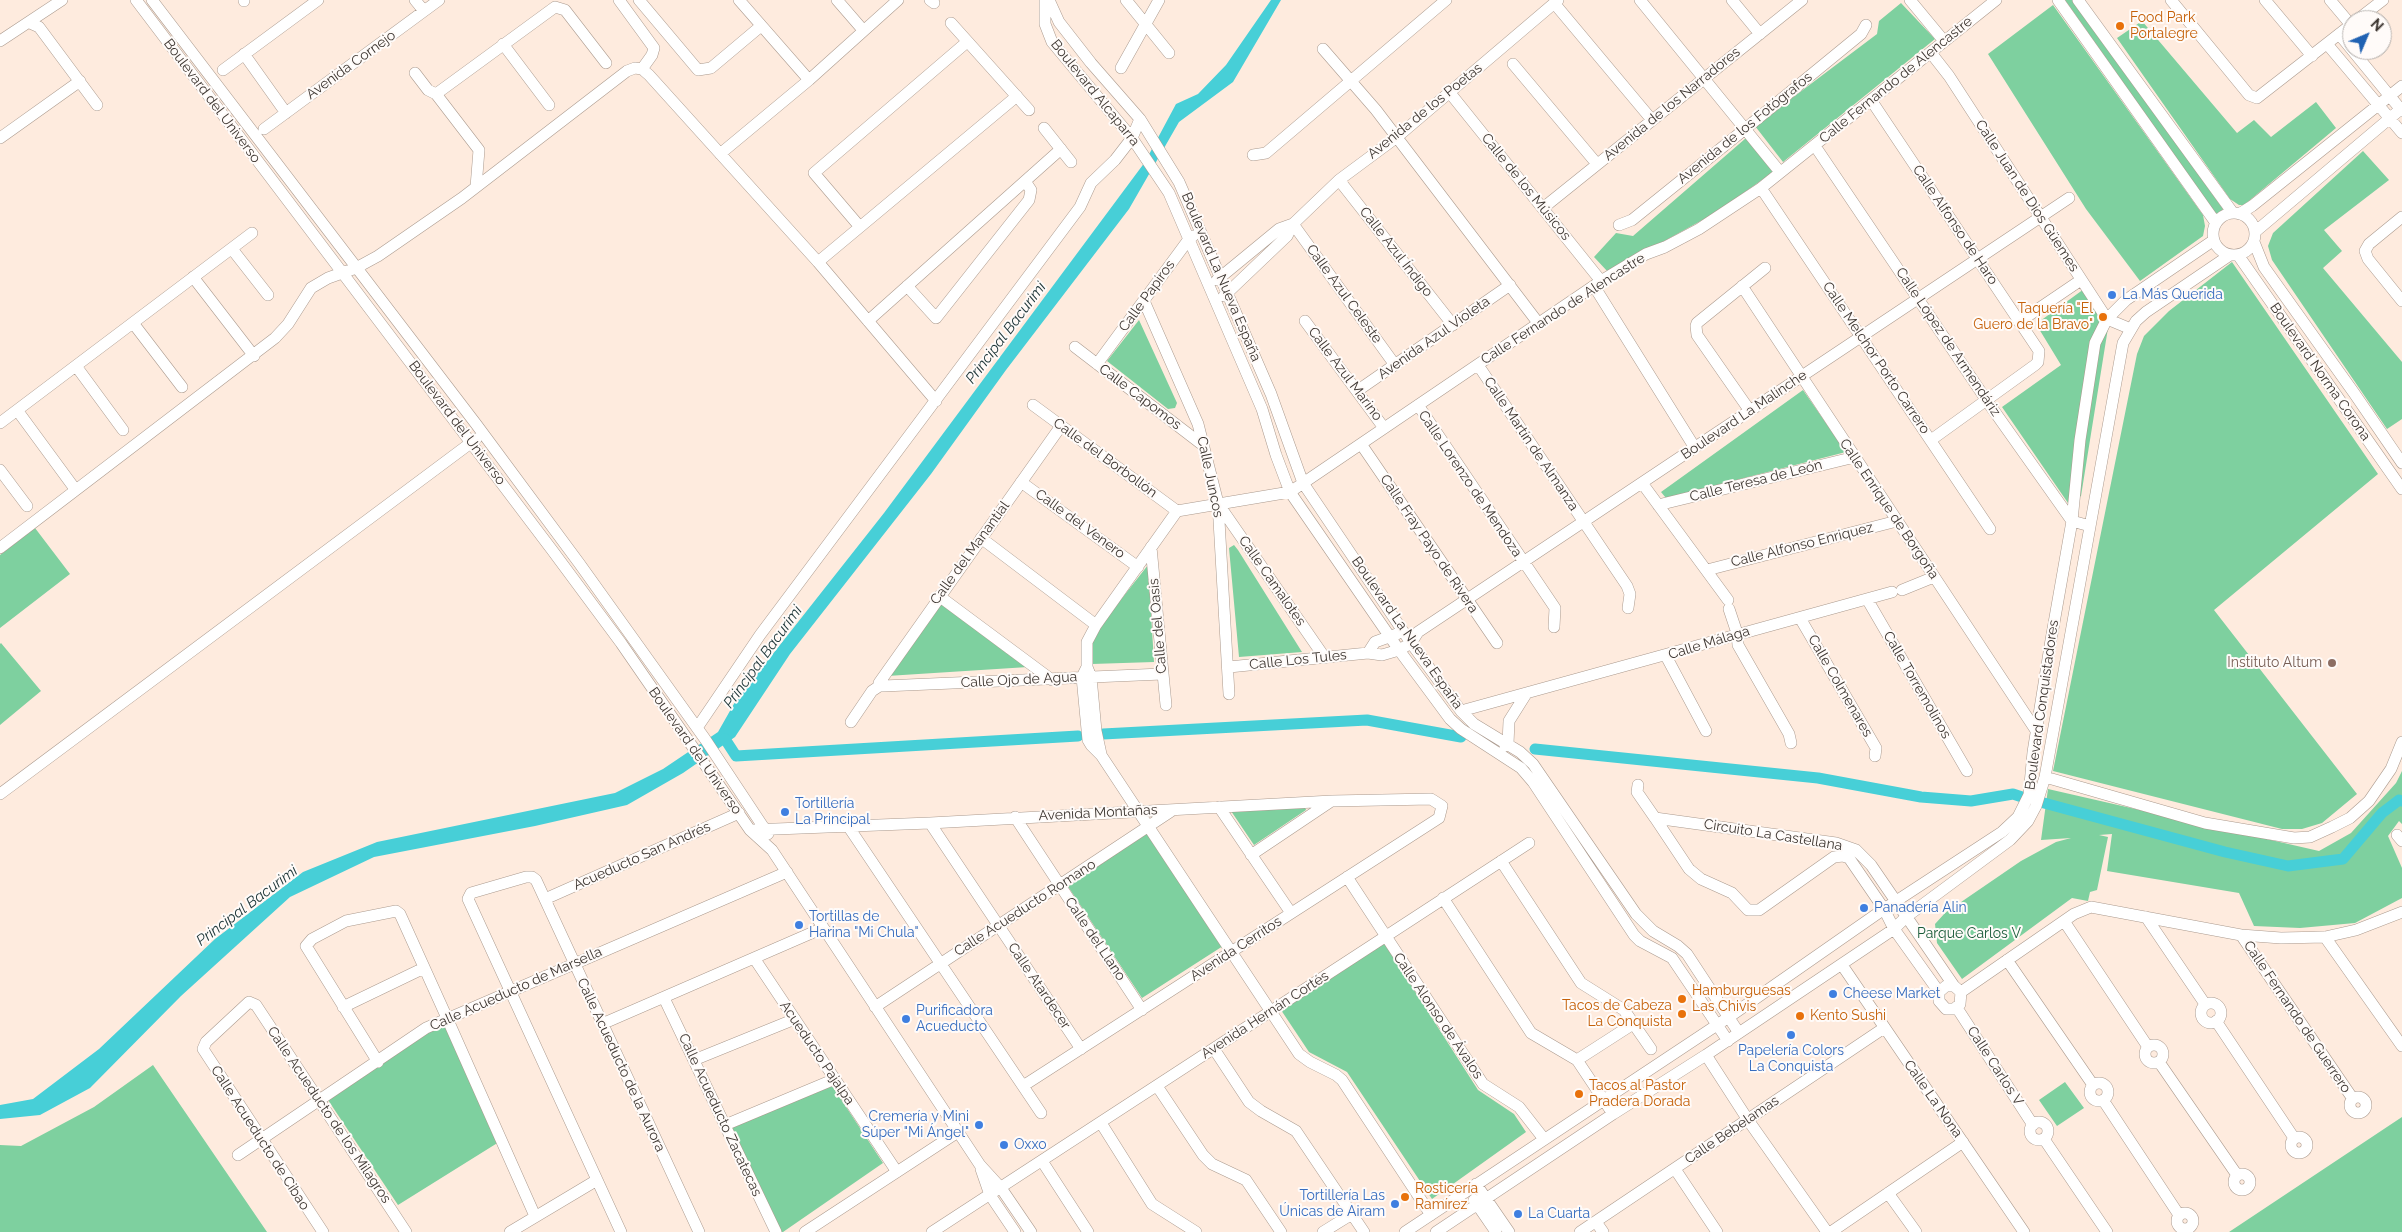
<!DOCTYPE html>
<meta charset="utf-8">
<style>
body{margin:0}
#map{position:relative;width:2402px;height:1232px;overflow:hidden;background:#feebde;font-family:Raleway,sans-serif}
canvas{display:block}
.north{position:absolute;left:2342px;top:10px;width:50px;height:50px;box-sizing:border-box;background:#fffbf9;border:1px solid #b2ada9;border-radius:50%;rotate:45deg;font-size:14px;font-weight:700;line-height:20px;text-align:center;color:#3e3732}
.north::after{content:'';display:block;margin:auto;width:18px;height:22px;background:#2062b3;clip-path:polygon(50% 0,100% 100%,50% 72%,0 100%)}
</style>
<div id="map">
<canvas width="2402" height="1232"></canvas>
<div class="north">N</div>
</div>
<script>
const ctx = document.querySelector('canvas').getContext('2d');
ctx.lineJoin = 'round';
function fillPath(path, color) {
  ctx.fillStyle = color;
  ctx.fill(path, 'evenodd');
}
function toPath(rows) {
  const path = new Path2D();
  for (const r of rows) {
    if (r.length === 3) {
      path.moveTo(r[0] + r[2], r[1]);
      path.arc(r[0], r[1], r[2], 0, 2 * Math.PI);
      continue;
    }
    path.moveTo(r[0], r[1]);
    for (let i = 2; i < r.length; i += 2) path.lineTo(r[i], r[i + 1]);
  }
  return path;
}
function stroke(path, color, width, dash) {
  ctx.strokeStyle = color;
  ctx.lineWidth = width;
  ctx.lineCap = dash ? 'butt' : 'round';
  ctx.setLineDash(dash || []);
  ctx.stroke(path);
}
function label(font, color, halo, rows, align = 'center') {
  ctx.font = font + ' Raleway,sans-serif';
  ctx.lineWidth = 4;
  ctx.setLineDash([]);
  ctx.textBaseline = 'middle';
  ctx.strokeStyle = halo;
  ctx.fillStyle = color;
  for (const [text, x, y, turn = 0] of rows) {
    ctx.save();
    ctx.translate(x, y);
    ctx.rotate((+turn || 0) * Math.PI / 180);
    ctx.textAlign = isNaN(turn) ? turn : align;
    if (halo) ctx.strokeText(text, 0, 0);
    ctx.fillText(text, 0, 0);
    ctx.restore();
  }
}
fillPath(toPath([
 [2065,0,2074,0,2223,209,2221,213,2215,213],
 [1901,3,1935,39,1783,162,1755,126,1877,34,1879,21],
 [2053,5,2203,215,2205,226,2203,236,2140,281,2086,209,1988,54],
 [2142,21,2237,133,2254,120,2271,137,2316,102,2336,128,2244,205,2239,205,2230,199,2117,38],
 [1746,138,1773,172,1717,212,1608,272,1594,257,1616,233,1633,236],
 [2363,151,2389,180,2324,230,2342,251,2323,268,2402,362,2402,419,2387,429,2272,260,2268,246,2273,233],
 [2232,262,2378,474,2214,610,2357,794,2322,823,2302,829,2282,829,2053,771,2137,354,2144,336,2169,311],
 [2084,289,2108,328,2081,496,2068,503,2002,407,2061,365,2036,324],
 [1139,320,1177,403,1175,408,1168,409,1107,361],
 [1803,390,1846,452,1666,498,1661,492],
 [35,528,70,574,0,628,0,555],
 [1234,545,1238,550,1302,652,1239,657,1229,548],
 [1148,565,1154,662,1092,664,1090,639],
 [940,600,1028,667,887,676],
 [1,643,41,691,0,725,0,644],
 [2402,771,2402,824,2399,821,2388,836,2402,868,2402,898,2355,923,2300,928,2254,926,2239,893,2107,871,2112,834,2099,835,2108,837,2097,890,2090,892,2088,901,2072,898,1962,979,1937,943,1935,924,1945,913,2021,861,2056,842,2071,838,2041,840,2048,789,2319,851,2351,833,2396,783],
 [1305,807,1306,810,1254,845,1231,811],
 [1146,832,1223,946,1142,998,1067,885],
 [1384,943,1478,1090,1514,1114,1526,1132,1432,1199,1347,1072,1309,1052,1281,1010],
 [443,1016,499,1142,398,1205,326,1097],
 [153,1065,267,1232,0,1232,0,1145,21,1146,94,1107],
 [829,1081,883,1163,783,1232,777,1232,730,1125],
 [2065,1082,2084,1108,2057,1126,2039,1100],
 [2402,1117,2402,1232,2229,1232]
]), '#7ed09f');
fillPath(toPath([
 [1271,0,1281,0,1233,82,1179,122,1129,209,1006,370,931,474,790,654,735,737,683,773,627,805,535,826,374,857,290,897,181,996,90,1088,40,1115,0,1119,0,1105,33,1099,99,1049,215,939,303,872,377,842,615,793,663,769,718,732,735,702,884,513,1145,162,1176,104,1198,94,1226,65]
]), '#47cfd7');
stroke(toPath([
 [1103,734,1367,720,1461,737],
 [725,739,736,756,1078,736],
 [1535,749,1818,778,1921,797,1971,801,2013,794,2022,797],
 [2044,803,2225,852,2288,866,2343,859,2382,813,2399,800,2402,801]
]), '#47cfd7', 11);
const minor = toPath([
 [136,0,552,550,621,643,750,830,772,850,980,1165,1001,1188,1031,1232],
 [152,0,476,424,579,563,705,739,768,834],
 [244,0,244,1],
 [415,0,424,11],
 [619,0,654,48,652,55,642,69],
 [639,0,698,70,711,68,761,26],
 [739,0,809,80],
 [837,0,863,30],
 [930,0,934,3],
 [1045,0,1045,24,1052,42,1132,138,1169,193,1262,409,1276,455,1290,492,1399,650,1450,719,1461,729,1521,768,1533,782,1634,935,1640,941,1672,958,1728,1041],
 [1049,0,1059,22,1091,63,1140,119,1179,182,1271,394,1303,483,1411,643,1461,711,1474,724,1520,752,1533,764,1636,914,1653,931,1678,946,1687,954,1739,1033],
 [1126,0,1169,53],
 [1640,0,1780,172],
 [1732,0,1760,34],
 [1910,0,1944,41],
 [2058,0,2216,223],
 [2078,0,2233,213],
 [2171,0,2249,95,2257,98,2352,24],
 [2265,0,2312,56],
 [2330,0,2351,25],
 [1554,3,1652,120],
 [2357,20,2383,0],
 [30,23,39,27,97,105],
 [951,23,1029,110],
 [2339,34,2402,111],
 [0,41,62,0],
 [503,44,549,105],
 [2327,44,2402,133],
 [1323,49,1376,110,1539,324],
 [1931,53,1949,76,2107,319,2131,329],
 [244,54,286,113],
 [1513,64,1597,164],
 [1121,68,1159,0],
 [223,70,318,0],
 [415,73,428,90,436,94,479,150,476,187],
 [1450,93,1601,281],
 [436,94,555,7,565,10,606,63],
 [1871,100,2039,351,2038,362,2035,365,1931,440],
 [1044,128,1071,162],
 [264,129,439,0],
 [0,138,80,81],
 [1815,146,1987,401,2072,521,2090,526],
 [720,154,809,80,898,0],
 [1253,155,1266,153,1446,0],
 [1339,180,1453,325],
 [1761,188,1990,529],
 [1543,208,1802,0],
 [2234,234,21],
 [2239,214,2252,206,2402,86],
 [2402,217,2369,244,2365,251,2368,259,2402,301],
 [1293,224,1395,365],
 [1619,225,1632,220,1745,129,1861,34,1866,25],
 [860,227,814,173,967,42],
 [2255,232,2402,108],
 [2254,242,2264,267,2354,393,2402,463],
 [232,249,268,295],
 [2238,255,2402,489],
 [818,262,1017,96],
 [193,277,254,356],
 [1217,280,1279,229,1293,224],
 [907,286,936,318,1029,200,1031,190,1025,181],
 [1594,286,1695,448],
 [1742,286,2037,732],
 [1224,296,1287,236,1293,224,1339,180,1397,137,1558,0],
 [1144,301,1198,424,1218,503,1229,694],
 [868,321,1061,149],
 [1305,321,1384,428],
 [2019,322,2081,280],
 [133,323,182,387],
 [1075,347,1204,446],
 [1097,364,1189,239,1193,236],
 [1478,365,1627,586,1630,594,1628,608],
 [76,366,123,430],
 [1357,391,1510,285],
 [1033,405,1177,511],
 [1418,405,1555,608,1554,627],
 [17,410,75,489],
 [1750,411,1697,335,1696,326,1697,323,1765,268],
 [0,423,252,233],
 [1061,426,879,683,883,686,1162,674],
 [1361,444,1497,643],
 [0,470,27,506],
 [1021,482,1138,567],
 [1642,483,1728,600],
 [1219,505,1325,658],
 [1658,505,1855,457],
 [1177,511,1290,492,1601,281,1646,254,1665,247,1699,229,1761,188,1996,0],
 [981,538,1096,625],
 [1151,547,1166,705],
 [0,548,275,338,288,324,311,288,328,278,356,268,378,256,462,198,627,71,635,68,642,69,649,75,818,262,936,401],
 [1707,570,1897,521],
 [1902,590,1934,577],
 [939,596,1052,680],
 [1867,599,1967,771],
 [1729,609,1737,633,1738,645,1789,734,1791,743],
 [1800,618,1876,748,1875,756],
 [1368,653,1375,642,1397,634],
 [1666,656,1706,731],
 [1087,667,1082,677,1088,740,1091,745,1101,755,1299,1054,1310,1062,1336,1075,1342,1080,1431,1215],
 [1229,667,1368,653,1382,655,1399,650,1411,643,1418,632,2069,198],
 [1461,711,1892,592],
 [851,722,872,691,881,685],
 [697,728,760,635,1080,207,1091,183,1115,160,1132,138,1140,119],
 [1505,746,1508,744,1509,721,1526,694],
 [1101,754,1096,731,1091,677,1087,667,1087,642,1096,625,1177,511],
 [2045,777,2205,823,2294,838,2310,837,2332,827,2350,818,2369,801,2391,769,2402,742],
 [1638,785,1637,792,1655,818],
 [0,794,476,439],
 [1219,807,1291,913],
 [1015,817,1142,1010],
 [930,823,1081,1049],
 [848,826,1041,1113],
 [750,830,930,823,1332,801,1431,799,1442,806,1439,818,1023,1086],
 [2397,835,2402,841],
 [1251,855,1330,802],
 [1501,861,1581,983,1624,1010,1651,1049],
 [1347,877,1483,1084,1519,1107,1544,1139],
 [1443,898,1531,1033,1577,1060,1613,1114],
 [545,899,739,813],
 [2146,917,2205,1004],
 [2064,921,2148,1047],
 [2241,935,2353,1099],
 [2325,937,2402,1046],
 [754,958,897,1172],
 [2007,960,2093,1085],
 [1842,965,2024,1232],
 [1939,992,1894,929,1884,909,1849,858,1843,856,1834,857,1759,910,1748,910,1732,893,1701,879,1689,869,1655,818,1836,843,1856,850,1871,865,1954,986,1961,992,1960,1004,1954,1009,1946,1009,1939,1001,1939,992,1946,986,1954,986],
 [1961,992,2074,914,2091,907,2241,935,2281,938,2325,937,2356,930,2402,912],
 [664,998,776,1232],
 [2211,1013,10],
 [343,1007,424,968],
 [875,1007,1173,810],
 [1957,1008,2033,1125],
 [2216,1021,2294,1138],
 [602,1024,823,928],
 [2154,1054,9],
 [1214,1049,1249,1102,1261,1111,1296,1131,1364,1232],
 [1706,1055,1748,1120,1827,1232],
 [694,1060,795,1019],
 [1577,1060,1633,1024],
 [378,1062,306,946,312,939,346,921,396,911,400,914,447,1018,535,1216],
 [2159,1062,2237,1175],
 [2099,1092,9],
 [1157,1086,1203,1155,1212,1164,1246,1180,1281,1232],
 [2358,1105,8],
 [2103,1100,2179,1215],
 [2039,1131,9],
 [1101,1123,1152,1204,1196,1232],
 [725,1125,835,1079],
 [2299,1145,8],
 [2044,1139,2107,1232],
 [238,1155,426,1028,787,872],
 [1042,1161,1088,1232],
 [981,1169,990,1195,1015,1232],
 [1675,1169,1717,1232],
 [2242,1182,8],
 [1476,1184,1509,1232],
 [1888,1193,1916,1232],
 [1474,1200,1496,1232],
 [2185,1221,8],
 [1596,1222,1603,1232],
 [323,1232,203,1049,206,1042,249,1002,256,1005,406,1232],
 [510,1232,597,1180],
 [621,1232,468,899,471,893,526,877,532,877,536,880,699,1232],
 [805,1232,958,1132],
 [932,1232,1529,843],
 [1323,1232,1352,1214],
 [1405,1232,1729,1017,1884,909,2002,832,2018,817,2029,795,2033,752,2051,640,2072,521,2080,440,2095,343,2107,319,2126,300,2214,240],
 [1436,1232,1613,1114,1706,1055,1894,929,1906,917,2010,840,2028,821,2036,806,2045,777,2123,343,2136,321,2146,312,2230,255],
 [1580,1232,1884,1028],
 [1831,1232,1963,1142]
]);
stroke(minor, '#ab9a8e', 12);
stroke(minor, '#fff', 11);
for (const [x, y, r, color] of [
 [2120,26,5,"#e8710a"],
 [2112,295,5,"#3f7fe0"],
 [2103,317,5,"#e8710a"],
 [2332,663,5,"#8d6e63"],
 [785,812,5,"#3f7fe0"],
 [1864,908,5,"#3f7fe0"],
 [799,925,5,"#3f7fe0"],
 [1833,994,5,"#3f7fe0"],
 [1682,999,5,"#e8710a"],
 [1682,1014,5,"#e8710a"],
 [1800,1016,5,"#e8710a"],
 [906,1019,5,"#3f7fe0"],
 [1791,1035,5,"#3f7fe0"],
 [1579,1094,5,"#e8710a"],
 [979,1125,5,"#3f7fe0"],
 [1004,1145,5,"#3f7fe0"],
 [1405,1197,5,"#e8710a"],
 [1395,1204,5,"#3f7fe0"],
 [1518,1214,5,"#3f7fe0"]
]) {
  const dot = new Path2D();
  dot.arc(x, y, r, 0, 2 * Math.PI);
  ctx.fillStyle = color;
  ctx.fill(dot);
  stroke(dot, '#fffbf9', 2);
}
label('14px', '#c56008', '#fffbf9', [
 ["Food Park",2130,18],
 ["Portalegre",2130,34],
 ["Taquería \"El",2093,309,"right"],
 ["Guero de la Bravo\"",2093,325,"right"],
 ["Hamburguesas",1692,991],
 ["Las Chivis",1692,1007],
 ["Tacos de Cabeza",1672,1006,"right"],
 ["La Conquista",1672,1022,"right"],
 ["Kento Sushi",1810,1016],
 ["Tacos al Pastor",1589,1086],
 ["Pradera Dorada",1589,1102],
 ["Rosticería",1415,1189],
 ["Ramírez",1415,1205]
], 'left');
label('14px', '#3e3732', '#fffbf9', [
 ["Avenida Cornejo",351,65,-36],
 ["Calle Fernando de Alencastre",1896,80,-39],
 ["Boulevard Alcaparra",1095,93,51],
 ["Boulevard del Universo",212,101,53],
 ["Avenida de los Narradores",1672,104,-39],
 ["Avenida de los Poetas",1425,111,-39],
 ["Avenida de los Fotógrafos",1745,128,-39],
 ["Calle de los Músicos",1526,187,51],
 ["Calle Juan de Dios Güemes",2027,196,57],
 ["Calle Alfonso de Haro",1955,225,56],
 ["Calle Azul Índigo",1396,252,52],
 ["Boulevard La Nueva España",1221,277,67],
 ["Calle Azul Celeste",1344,294,54],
 ["Calle Papiros",1147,296,-54],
 ["Calle Fernando de Alencastre",1563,309,-33],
 ["Avenida Azul Violeta",1434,338,-35],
 ["Calle López de Armendáriz",1948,342,56],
 ["Calle Melchor Porto Carrero",1876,358,56],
 ["Boulevard Norma Corona",2320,372,55],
 ["Calle Azul Marino",1345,374,53],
 ["Calle Capomos",1140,397,37],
 ["Boulevard La Malinche",1744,415,-34],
 ["Boulevard del Universo",457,423,53],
 ["Calle Martín de Almanza",1531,444,56],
 ["Calle del Borbollón",1105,458,36],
 ["Calle Juncos",1210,477,78],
 ["Calle Teresa de León",1756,481,-14],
 ["Calle Lorenzo de Mendoza",1470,484,56],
 ["Calle Enrique de Borgoña",1889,509,56],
 ["Calle del Venero",1080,524,36],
 ["Calle Fray Payo de Rivera",1429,544,56],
 ["Calle Alfonso Enriquez",1802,545,-14],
 ["Calle del Manantial",970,553,-54],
 ["Calle Camalotes",1272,581,55],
 ["Calle del Oasis",1158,626,-95],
 ["Boulevard La Nueva España",1407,633,55],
 ["Calle Málaga",1709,643,-17],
 ["Calle Los Tules",1298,660,-6],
 ["Calle Ojo de Agua",1019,680,-3],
 ["Calle Torremolinos",1917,685,60],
 ["Calle Colmenares",1840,686,60],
 ["Boulevard Conquistadores",2042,705,-82],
 ["Boulevard del Universo",695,751,55],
 ["Avenida Montañas",1098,813,-3],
 ["Circuito La Castellana",1773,835,9],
 ["Acueducto San Andrés",642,856,-24],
 ["Calle Acueducto Romano",1025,908,-33],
 ["Calle del Llano",1095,939,56],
 ["Avenida Cerritos",1236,949,-33],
 ["Calle Atardecer",1039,986,56],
 ["Calle Acueducto de Marsella",516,989,-24],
 ["Avenida Hernán Cortés",1265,1015,-33],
 ["Calle Alonso de Ávalos",1438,1016,56],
 ["Calle Fernando de Guerrero",2297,1017,56],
 ["Acueducto Pajalpa",817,1053,56],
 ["Calle Acueducto de la Aurora",621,1065,65],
 ["Calle Carlos V",1995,1066,57],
 ["Calle La Nona",1933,1099,55],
 ["Calle Acueducto de los Milagros",329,1115,56],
 ["Calle Acueducto Zacatecas",720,1115,65],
 ["Calle Bebelamas",1732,1130,-34],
 ["Calle Acueducto de Cibao",260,1138,57]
]);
label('14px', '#366cbe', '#fffbf9', [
 ["La Más Querida",2122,295],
 ["Tortillería",795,804],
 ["La Principal",795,820],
 ["Panadería Alin",1874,908],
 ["Tortillas de",809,917],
 ["Harina \"Mi Chula\"",809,933],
 ["Cheese Market",1843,994],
 ["Purificadora",916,1011],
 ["Acueducto",916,1027],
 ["Papelería Colors",1791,1051,"center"],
 ["La Conquista",1791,1067,"center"],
 ["Cremería y Mini",969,1117,"right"],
 ["Súper \"Mi Ángel\"",969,1133,"right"],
 ["Oxxo",1014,1145],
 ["Tortillería Las",1385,1196,"right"],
 ["Únicas de Airam",1385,1212,"right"],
 ["La Cuarta",1528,1214]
], 'left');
label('14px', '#785e54', '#fffbf9', [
 ["Instituto Altum",2322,663]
], 'right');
label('14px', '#195b39', '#fffbf9', [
 ["Parque Carlos V",1969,934]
]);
label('italic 15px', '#22393b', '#fffbf9', [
 ["Principal Bacurimi",1006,333,-53],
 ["Principal Bacurimi",763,657,-54],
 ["Principal Bacurimi",247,906,-37]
]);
</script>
